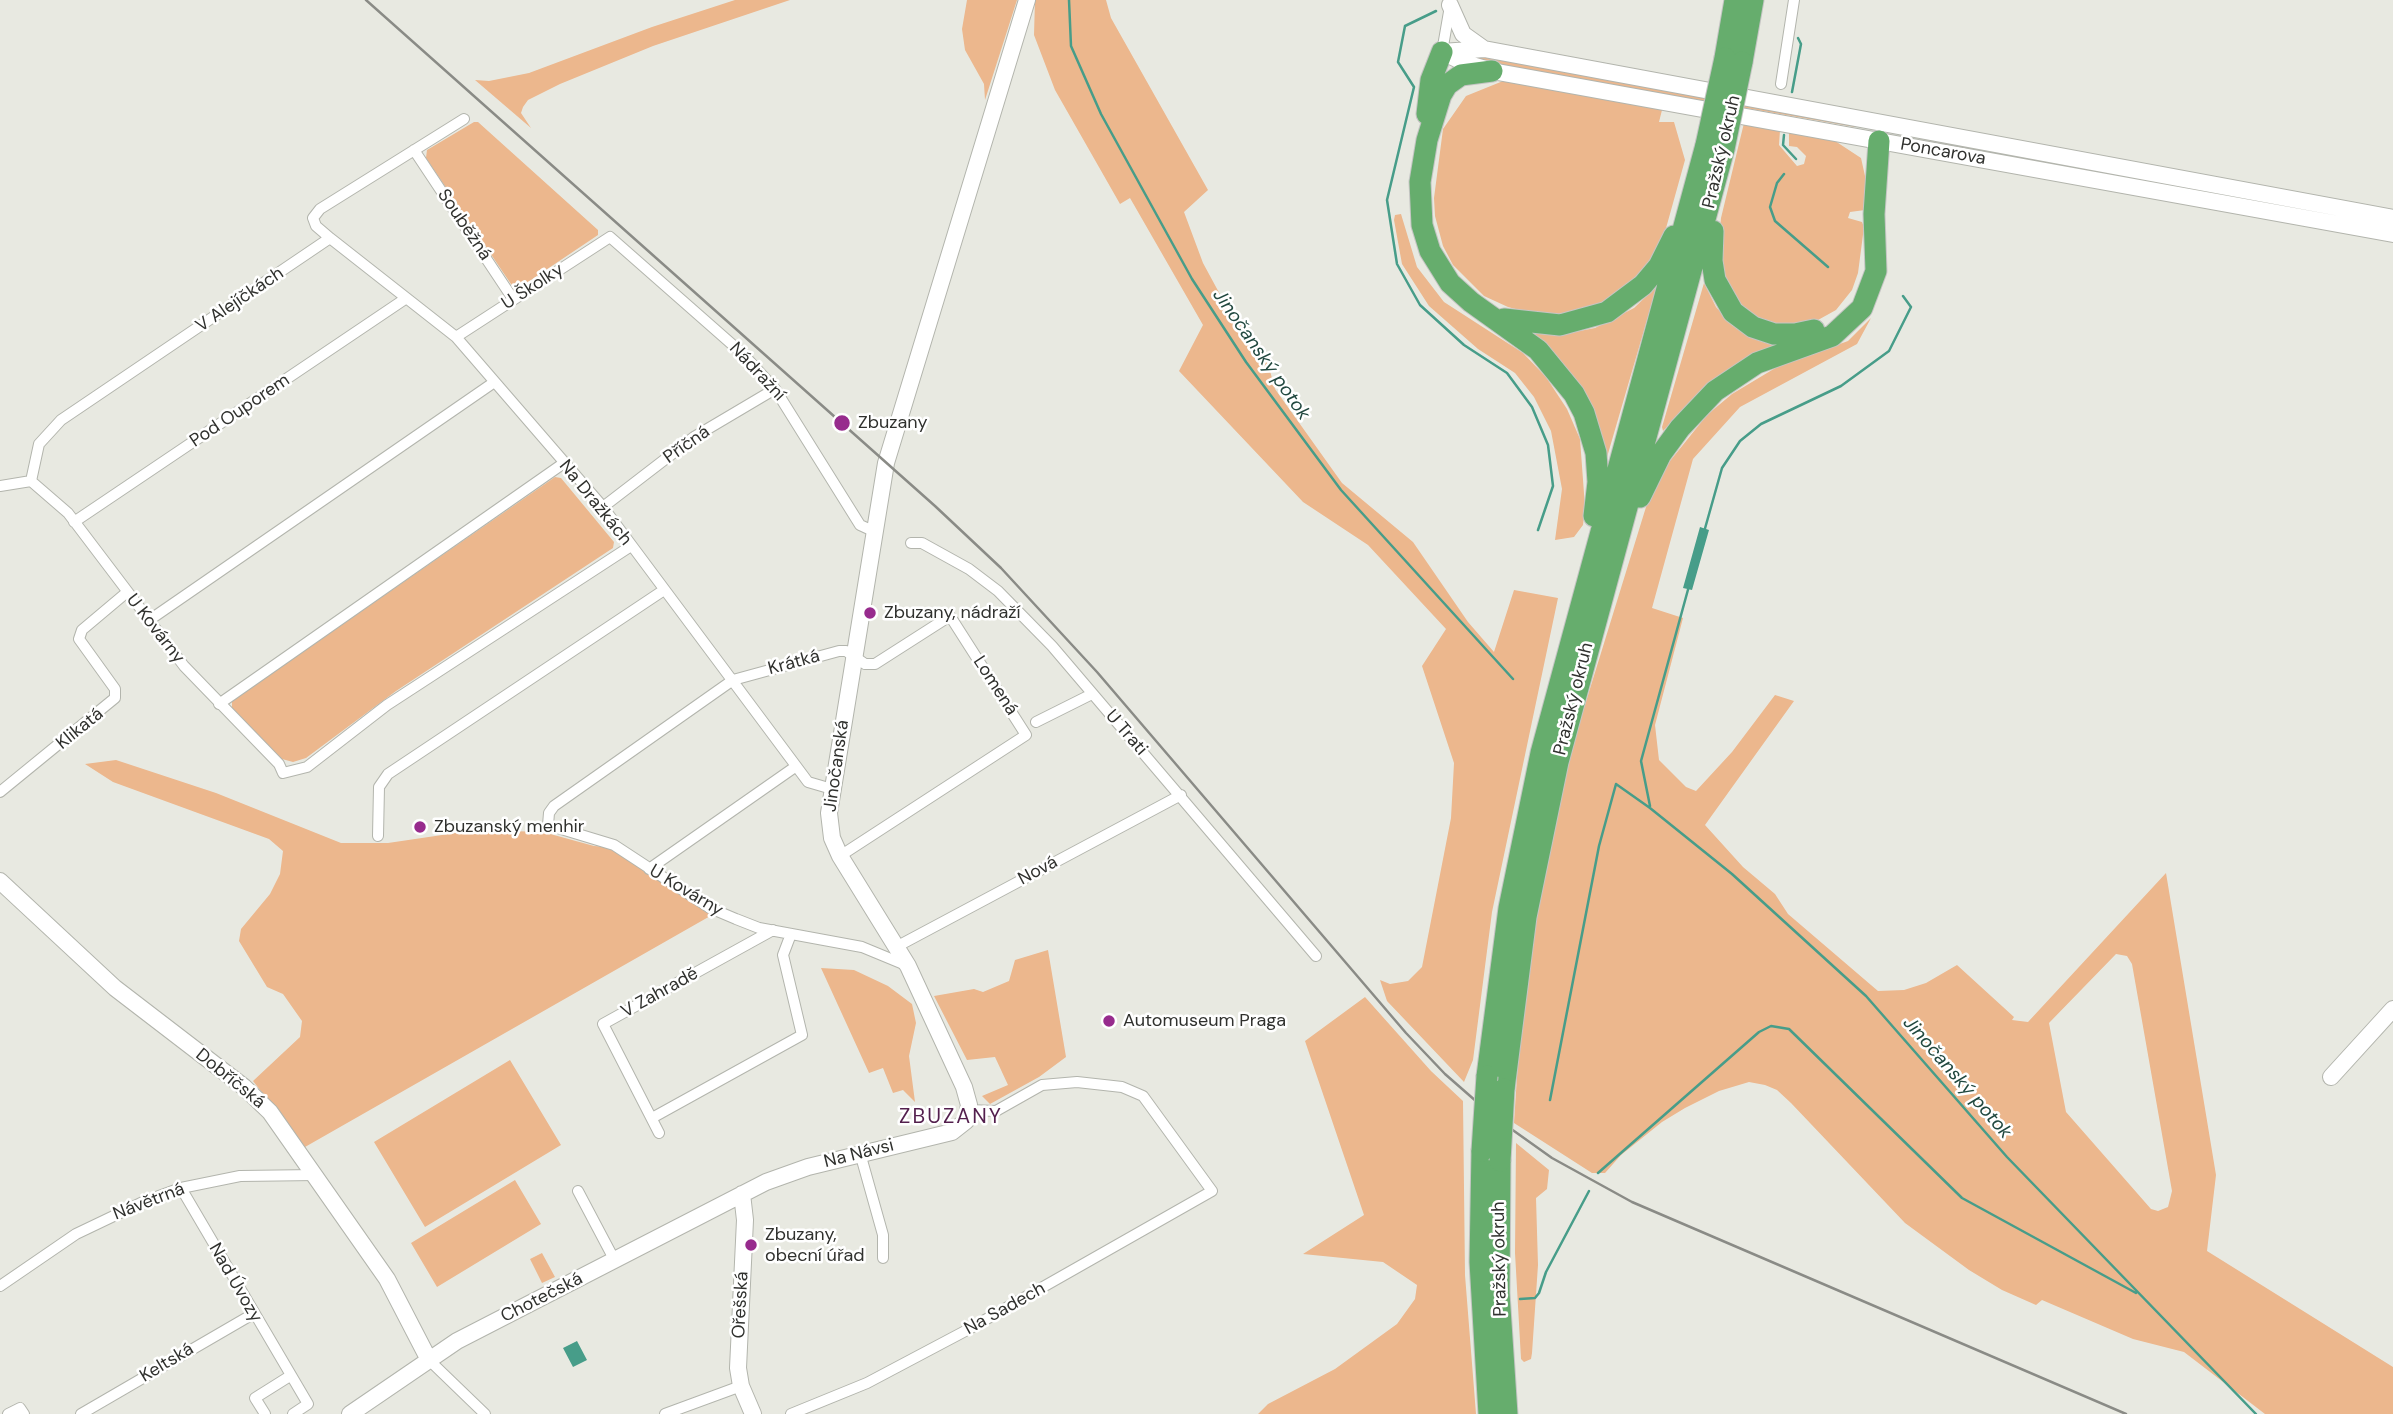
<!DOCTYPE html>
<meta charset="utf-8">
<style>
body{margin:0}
canvas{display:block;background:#e8e9e1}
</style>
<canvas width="2393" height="1414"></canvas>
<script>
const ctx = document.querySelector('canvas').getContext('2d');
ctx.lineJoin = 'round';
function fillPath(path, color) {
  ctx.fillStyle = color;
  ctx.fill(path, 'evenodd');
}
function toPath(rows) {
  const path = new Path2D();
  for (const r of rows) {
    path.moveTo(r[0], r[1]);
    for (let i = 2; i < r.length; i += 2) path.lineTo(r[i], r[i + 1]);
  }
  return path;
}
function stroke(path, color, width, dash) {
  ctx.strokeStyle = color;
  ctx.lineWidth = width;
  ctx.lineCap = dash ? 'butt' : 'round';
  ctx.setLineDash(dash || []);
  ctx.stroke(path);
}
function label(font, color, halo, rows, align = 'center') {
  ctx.font = font + ' "DM Sans",sans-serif';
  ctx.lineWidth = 5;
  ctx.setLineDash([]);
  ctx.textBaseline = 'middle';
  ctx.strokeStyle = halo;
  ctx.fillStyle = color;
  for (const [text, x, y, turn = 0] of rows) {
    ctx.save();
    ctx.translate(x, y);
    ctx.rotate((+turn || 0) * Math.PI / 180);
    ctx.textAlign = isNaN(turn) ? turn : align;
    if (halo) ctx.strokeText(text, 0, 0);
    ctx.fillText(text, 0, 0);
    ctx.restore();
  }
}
fillPath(toPath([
 [735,0,790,0,653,46,560,84,528,100,523,107,521,113,531,128,475,80,489,81,529,73,652,27],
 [967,0,1017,0,985,100,984,84,965,50,962,29],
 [1035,0,1106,0,1111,18,1208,190,1184,212,1203,263,1229,311,1265,353,1275,389,1342,483,1413,542,1468,622,1494,652,1514,590,1558,598,1492,912,1473,1060,1464,1082,1387,1001,1380,980,1390,984,1408,981,1422,967,1451,818,1454,763,1422,666,1446,629,1368,545,1303,502,1179,371,1203,325,1130,198,1120,204,1055,90,1034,35],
 [1474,55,1854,124,1855,127,1475,61],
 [1508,79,1662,110,1659,122,1674,122,1685,160,1663,239,1650,262,1633,283,1605,303,1568,315,1538,315,1508,307,1484,296,1453,265,1443,246,1435,216,1434,198,1443,129,1466,96],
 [474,122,478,122,598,230,598,235,519,288,513,287,426,158,427,150],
 [1744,123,1780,130,1779,145,1797,166,1804,164,1806,156,1797,147,1789,146,1789,132,1832,139,1861,158,1865,176,1865,210,1850,212,1848,218,1862,222,1864,227,1858,273,1852,290,1836,310,1809,325,1792,328,1757,322,1729,296,1718,249,1721,218],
 [1401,214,1417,267,1444,302,1523,353,1546,377,1567,409,1580,439,1585,507,1583,525,1574,537,1555,540,1562,489,1551,431,1534,397,1515,373,1478,349,1429,306,1402,264,1394,220,1395,215],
 [1704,283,1716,307,1732,325,1753,338,1777,344,1759,353,1702,390,1663,431,1662,427],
 [1655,288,1656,289,1605,464,1529,333,1559,335,1595,328,1634,308],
 [1871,318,1857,344,1740,407,1693,459,1652,608,1683,618,1655,725,1659,760,1686,787,1696,791,1732,752,1775,695,1794,701,1705,825,1743,867,1775,894,1788,914,1878,991,1904,990,1926,983,1957,965,2014,1017,2012,1020,2028,1022,2166,873,2216,1175,2207,1251,2393,1367,2393,1414,2265,1414,2184,1352,2133,1339,2042,1300,2036,1305,2002,1290,1969,1270,1905,1223,1791,1103,1777,1090,1765,1085,1749,1082,1719,1091,1685,1108,1662,1122,1621,1155,1605,1173,1592,1173,1514,1123,1525,953,1572,747,1646,507,1670,461,1707,415,1732,394,1777,367,1848,341],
 [2116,954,2127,956,2132,964,2172,1191,2168,1207,2158,1211,2151,1209,2066,1112,2049,1023],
 [555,477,561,478,614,542,613,548,396,691,306,758,293,762,282,759,232,711,232,701],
 [116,760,216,793,341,843,388,843,476,830,543,832,594,846,608,847,712,915,305,1147,253,1081,300,1037,302,1021,283,994,267,987,239,941,241,929,270,894,280,874,283,851,269,839,113,782,85,764],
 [1048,950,1066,1057,1039,1077,990,1104,982,1096,1008,1085,995,1057,967,1060,934,996,974,989,983,992,1009,981,1015,960],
 [821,968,854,970,888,986,912,1004,916,1023,909,1056,915,1102,903,1090,893,1093,883,1068,869,1073],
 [1365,997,1431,1071,1463,1101,1465,1275,1476,1414,1258,1414,1268,1404,1335,1369,1397,1324,1415,1299,1417,1285,1383,1262,1303,1254,1364,1215,1305,1041],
 [510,1060,561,1145,425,1227,374,1142],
 [1516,1143,1549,1170,1547,1189,1536,1198,1538,1265,1532,1353,1531,1359,1524,1362,1521,1359,1515,1253],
 [515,1180,541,1224,437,1287,411,1243],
 [542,1253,555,1277,542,1283,530,1259]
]), '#ecb78d');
fillPath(toPath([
 [1700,527,1709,530,1692,590,1683,588],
 [577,1341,587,1360,573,1367,563,1348]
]), '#479d89');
stroke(toPath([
 [1069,0,1071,46,1101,114,1192,279,1246,362,1341,490,1513,679],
 [1436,11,1405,26,1398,62,1414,87,1387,200,1397,264,1420,305,1464,345,1507,373,1532,407,1548,445,1553,486,1538,530],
 [1792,92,1801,44,1798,38],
 [1784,135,1783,145,1796,159],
 [1784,174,1777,183,1770,207,1775,221,1828,267],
 [1704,532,1722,468,1740,441,1761,424,1841,386,1889,351,1911,307,1903,296],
 [1650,806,1641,761,1689,586],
 [1550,1100,1599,846,1616,784,1650,808,1732,874,1866,996,2007,1157,2256,1414],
 [1598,1173,1759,1032,1771,1026,1789,1029,1962,1198,2136,1293],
 [1520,1299,1535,1298,1539,1293,1546,1272,1589,1191]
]), '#479d89', 2.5);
const street = toPath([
 [1442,52,1450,6],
 [1781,84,1794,0],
 [414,150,513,299],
 [330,238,456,337,603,507,808,782,832,789],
 [456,337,610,237,743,354,775,389,860,525,873,531],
 [31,481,68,513,184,666,279,764,283,773,307,767,387,705,631,546],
 [0,486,31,481,39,444,61,420,330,238,316,226,313,218,320,209,464,119],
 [603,507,694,437,775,389],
 [74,522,405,299],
 [911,543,922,543,969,569,998,591,1052,646,1316,956],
 [148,621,493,383],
 [219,704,564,463],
 [1036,722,1092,694],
 [0,792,115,698,115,689,79,639,82,630,126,593],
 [378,836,379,787,388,774,664,590],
 [840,856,1026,735,950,616,875,664,865,664,846,651,839,651,733,680,554,806,549,813,548,825,614,845,710,908,736,919,759,928,862,947,908,966],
 [649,869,795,767],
 [896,947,1181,795],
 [652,1118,802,1035,783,955,791,934],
 [659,1133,603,1024,773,930],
 [860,1153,883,1235,883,1258],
 [181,1188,308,1404,293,1414],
 [578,1191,615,1261],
 [0,1286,76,1234,143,1202,181,1188,240,1176,316,1175],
 [429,1360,485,1414],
 [8,1414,20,1408,24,1414],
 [81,1414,253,1314],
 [265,1414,255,1398,290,1376],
 [665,1414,741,1386],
 [791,1414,867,1383,969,1329,1212,1191,1143,1096,1122,1087,1077,1082,1042,1085,996,1111,969,1110]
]);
const secondary = toPath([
 [1450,5,1463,34,1484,49],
 [1442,52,1465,63,1492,71,2393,234],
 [1442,52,1484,49,2393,218],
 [0,881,115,988,244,1087,270,1112,387,1279,429,1360],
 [2331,1077,2393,1009],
 [742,1194,745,1220,738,1368,741,1386,753,1414],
 [350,1414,457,1341,766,1182,808,1167,952,1132,966,1121,969,1105,964,1087,908,966,840,856,832,838,829,813,886,463,1027,0]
]);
const highway = toPath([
 [1725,58,1735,0],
 [1742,62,1753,0],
 [1492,71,1461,75,1447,85,1441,95,1427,140,1420,182,1422,225,1430,251,1450,283,1471,302,1538,350,1574,394,1584,413,1596,453,1598,482,1594,516],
 [1427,114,1431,80,1442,52],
 [1713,231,1712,261,1715,280,1733,312,1753,327,1774,334,1795,334,1814,330],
 [1504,319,1560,325,1607,312,1643,285,1659,266,1674,236],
 [1640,497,1661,454,1680,428,1715,391,1757,363,1832,336,1862,308,1876,271,1874,214,1879,141],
 [1487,1076,1509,908,1541,753,1706,145],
 [1504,1089,1526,917,1558,762,1724,149],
 [1482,1151,1480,1262,1489,1414],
 [1500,1161,1499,1293,1507,1414]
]);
stroke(street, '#b3b5ad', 12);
stroke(secondary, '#b3b5ad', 18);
stroke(highway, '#c5c5c4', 23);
stroke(street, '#fff', 10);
stroke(secondary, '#fff', 16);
stroke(highway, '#66ad6d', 21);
stroke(toPath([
 [366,0,935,506,1001,568,1097,672,1406,1033,1445,1074,1493,1116,1552,1158,1632,1202,2126,1414]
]), '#8a8b86', 2.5);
const highwayBridge = toPath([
 [1706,145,1725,58],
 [1724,149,1742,62],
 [1482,1151,1487,1076],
 [1500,1161,1504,1089]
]);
stroke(highwayBridge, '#c5c5c4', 23, []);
stroke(highwayBridge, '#66ad6d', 21);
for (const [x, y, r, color] of [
 [842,423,9,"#972b8d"],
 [870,613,7,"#972b8d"],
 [420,827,7,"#972b8d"],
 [1109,1021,7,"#972b8d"],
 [751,1245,7,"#972b8d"]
]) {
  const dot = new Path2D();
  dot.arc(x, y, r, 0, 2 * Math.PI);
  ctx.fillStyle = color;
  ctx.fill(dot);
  stroke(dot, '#fff', 2.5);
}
label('18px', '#30312e', '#fff', [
 ["Pražský okruh",1722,152,-77],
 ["Poncarova",1943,152,10],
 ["Souběžná",464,225,56],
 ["U Školky",533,287,-33],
 ["V Alejíčkách",240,300,-34],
 ["Nádražní",757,372,47],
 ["Pod Ouporem",240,411,-34],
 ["Příčná",687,445,-35],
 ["Na Dražkách",595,503,51],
 ["U Kovárny",155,629,52],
 ["Krátká",794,663,-15],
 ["Lomená",995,686,57],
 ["Pražský okruh",1574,699,-76],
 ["Klikatá",80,729,-39],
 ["U Trati",1126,733,49],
 ["Jinočanská",837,766,-82],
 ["Nová",1038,871,-28],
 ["U Kovárny",686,891,31],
 ["V Zahradě",660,993,-29],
 ["Dobříčská",230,1079,39],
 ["Na Návsi",859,1154,-14],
 ["Návětrná",149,1202,-21],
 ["Pražský okruh",1500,1259,-91],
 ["Nad Úvozy",235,1283,60],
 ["Chotečská",542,1298,-27],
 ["Ořešská",741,1305,-87],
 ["Na Sadech",1005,1309,-29],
 ["Keltská",167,1363,-31]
]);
label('18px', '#30312e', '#fff', [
 ["Zbuzany",858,423],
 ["Zbuzany, nádraží",884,613],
 ["Zbuzanský menhir",434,827],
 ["Automuseum Praga",1123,1021],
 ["Zbuzany,",765,1235],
 ["obecní úřad",765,1256]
], 'left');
label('italic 19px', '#21483f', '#fff', [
 ["Jinočanský potok",1261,355,55],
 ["Jinočanský potok",1957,1078,49]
]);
ctx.letterSpacing = '2px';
label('21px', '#531f4d', '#fff', [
 ["ZBUZANY",951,1117]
]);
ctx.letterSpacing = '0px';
</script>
